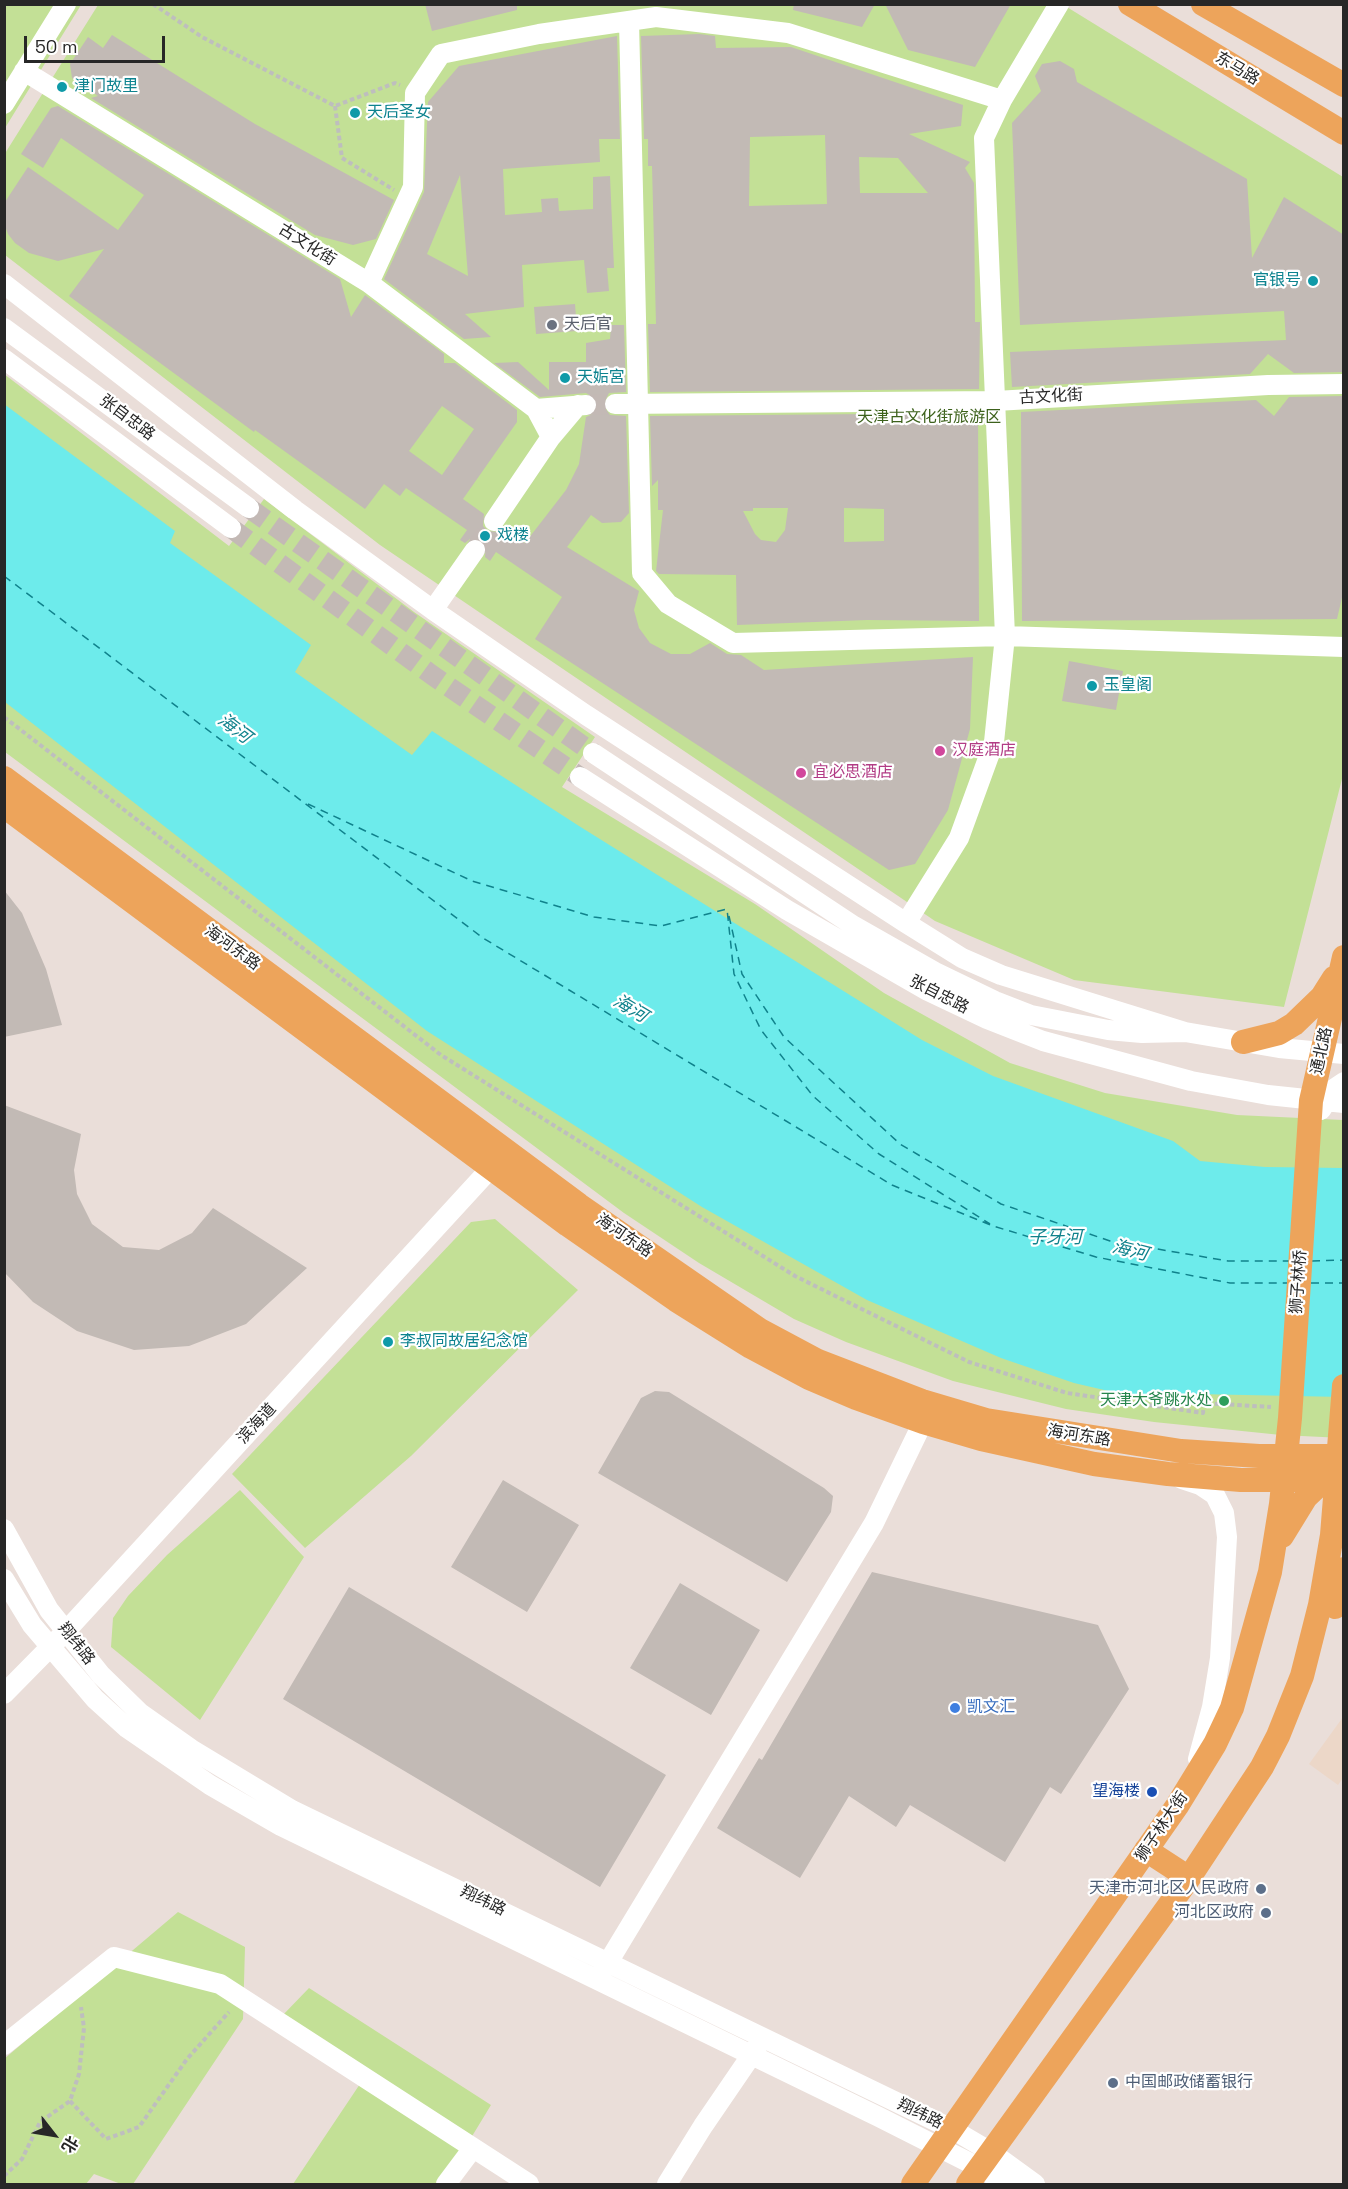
<!DOCTYPE html>
<meta charset="utf-8">
<style>
body{margin:0}
#map{position:relative;width:1348px;height:2189px;overflow:hidden;background:#eaded9;font-family:"Space Grotesk","Noto Sans SC",sans-serif}
canvas{display:block}
.frame{position:absolute;inset:0;border:6px solid #272727;pointer-events:none}
.north{position:absolute;left:24px;top:2105px;width:60px;height:60px;-webkit-text-stroke:4px #fff;paint-order:stroke;rotate:121deg;font-size:16px;font-weight:700;line-height:24px;text-align:center;color:#272727}
.north::after{content:'';display:block;margin:auto;width:21px;height:27px;background:#272727;clip-path:polygon(50% 0,100% 100%,50% 72%,0 100%)}
.scale{position:absolute;left:24px;top:36px;width:141px;height:27px;box-sizing:border-box;border:3px solid #272727;border-top:0;padding-left:8px;font-size:18px;line-height:21px;white-space:nowrap;color:#272727;-webkit-text-stroke:4px #fff;paint-order:stroke}
</style>
<div id="map">
<canvas width="1348" height="2189"></canvas>
<div class="frame"></div>
<div class="north">北</div>
<div class="scale">50 m</div>
</div>
<script>
const ctx = document.querySelector('canvas').getContext('2d');
ctx.lineJoin = 'round';
function fillPath(path, color) {
  ctx.fillStyle = color;
  ctx.fill(path, 'evenodd');
}
function toPath(rows) {
  const path = new Path2D();
  for (const r of rows) {
    path.moveTo(r[0], r[1]);
    for (let i = 2; i < r.length; i += 2) path.lineTo(r[i], r[i + 1]);
  }
  return path;
}
function stroke(path, color, width, dash) {
  ctx.strokeStyle = color;
  ctx.lineWidth = width;
  ctx.lineCap = dash ? 'butt' : 'round';
  ctx.setLineDash(dash || []);
  ctx.stroke(path);
}
function label(font, color, halo, rows, align = 'center') {
  ctx.font = font + ' "Space Grotesk","Noto Sans SC",sans-serif';
  ctx.lineWidth = 4.5;
  ctx.setLineDash([]);
  ctx.textBaseline = 'middle';
  ctx.strokeStyle = halo;
  ctx.fillStyle = color;
  for (const [text, x, y, turn = 0] of rows) {
    ctx.save();
    ctx.translate(x, y);
    ctx.rotate((+turn || 0) * Math.PI / 180);
    ctx.textAlign = isNaN(turn) ? turn : align;
    if (halo) ctx.strokeText(text, 0, 0);
    ctx.fillText(text, 0, 0);
    ctx.restore();
  }
}
fillPath(toPath([
 [1343,1717,1343,1778,1338,1785,1309,1764]
]), '#ecd7c8');
fillPath(toPath([
 [1062,4,1343,177,1343,775,1284,1007,1074,980,935,921,380,545,5,255,4,155,98,5],
 [5,5,81,5,5,128],
 [4,374,229,546,264,499,414,612,595,737,562,787,755,904,884,993,1010,1063,1105,1093,1237,1115,1343,1120,1343,1438,1281,1435,1154,1422,1066,1409,953,1381,846,1342,794,1319,699,1263,624,1213,5,752],
 [495,1219,578,1290,411,1456,305,1548,232,1474,471,1222],
 [240,1490,304,1557,200,1720,111,1647,113,1618,128,1596,167,1555],
 [178,1912,245,1947,243,2019,133,2184,121,2184,94,2174,86,2184,5,2184,4,2059],
 [309,1988,491,2105,443,2184,293,2184,368,2072,281,2017]
]), '#c3e096');
fillPath(toPath([
 [4,404,175,531,170,543,311,645,295,672,412,755,432,731,579,826,922,1040,993,1076,1173,1141,1200,1161,1265,1167,1343,1168,1343,1397,1196,1394,1194,1404,1143,1399,1074,1383,1001,1358,867,1300,702,1207,427,1031,5,702]
]), '#6debeb');
stroke(toPath([
 [4,576,483,938,892,1185,993,1226,1096,1257,1230,1283,1289,1283],
 [308,804,472,881,594,917,661,926,727,909,734,974,761,1030,813,1096,879,1154,990,1224],
 [729,916,742,974,784,1037,900,1144,1001,1204,1110,1241,1228,1261,1289,1261],
 [1312,1261,1344,1260],
 [1311,1283,1344,1283]
]), '#10828c', 1.5, [8, 6]);
fillPath(toPath([
 [425,4,517,4,517,10,432,31],
 [794,4,875,4,862,27,793,10],
 [885,4,1011,4,975,67,908,50],
 [699,34,715,36,716,48,791,47,963,105,961,126,909,134,970,162,965,168,974,183,975,322,980,322,979,389,650,392,648,324,656,324,652,166,648,166,648,139,644,139,641,36],
 [825,135,827,204,749,206,750,137],
 [859,157,898,158,928,193,860,193],
 [112,35,255,124,394,200,376,239,353,245,315,235,91,98,98,96,72,78,70,64,88,37,103,48],
 [617,36,620,139,599,139,600,162,503,169,505,215,542,212,541,199,558,198,559,211,593,209,593,177,610,176,614,268,607,268,609,291,587,293,584,260,522,265,524,307,465,314,491,337,464,339,384,279,424,192,428,102,459,66],
 [460,175,468,276,427,254],
 [1060,61,1074,69,1077,82,1247,179,1252,258,1284,197,1344,235,1344,372,1294,373,1268,354,1250,374,1012,387,1010,352,1286,340,1284,311,1020,325,1012,123,1041,91,1035,76,1042,64],
 [58,106,340,279,351,317,365,295,444,354,444,363,455,363,517,410,517,422,463,499,484,514,483,526,488,531,499,532,504,528,525,543,566,490,579,464,586,417,593,414,598,405,595,398,586,393,540,397,494,363,518,362,549,390,549,362,586,362,586,343,610,339,611,325,624,325,626,392,609,393,603,405,610,415,626,416,629,513,621,522,602,523,591,515,567,547,639,591,634,610,639,628,650,643,671,654,690,654,710,643,727,654,741,655,764,670,973,657,970,729,948,810,915,864,889,870,535,639,562,597,496,552,490,561,485,557,486,545,481,540,470,539,465,543,460,540,467,530,406,488,400,496,384,484,365,509,255,430,254,432,69,296,104,249,58,261,29,253,15,243,8,234,4,223,5,202,28,167,118,230,144,195,61,138,43,168,21,154,51,108],
 [442,406,474,429,442,475,409,451],
 [575,304,577,331,536,334,534,307],
 [1344,396,1344,589,1337,619,1022,621,1021,412,1256,400,1274,416,1289,397],
 [978,413,979,621,867,620,737,625,736,575,659,574,656,571,663,510,658,510,658,480,652,486,650,416],
 [753,508,788,508,785,530,776,542,761,540,755,534,743,511,753,511],
 [844,508,884,509,884,541,844,542],
 [1069,661,1123,671,1116,710,1062,701],
 [4,890,22,913,46,969,62,1025,4,1037],
 [4,1105,81,1134,74,1170,77,1194,92,1224,123,1247,159,1250,192,1233,213,1208,307,1268,246,1324,189,1346,134,1350,77,1331,33,1302,4,1272],
 [655,1391,669,1392,824,1488,833,1496,831,1512,787,1582,598,1473,641,1398],
 [503,1480,579,1525,527,1612,451,1567],
 [872,1572,1098,1625,1129,1689,1061,1794,1050,1787,1005,1862,910,1805,896,1827,849,1796,800,1878,717,1828,759,1758,762,1760],
 [680,1583,760,1630,711,1715,630,1668],
 [349,1587,666,1775,600,1887,283,1699]
]), '#c2bab5');
stroke(toPath([
 [586,405,615,404],
 [249,508,593,753],
 [231,528,432,675,580,777],
 [475,550,494,521]
]), '#c3b9b5', 20, [20, 10]);
stroke(toPath([
 [153,4,202,37,335,106,395,83,400,85],
 [335,106,342,158,394,190],
 [4,717,441,1055,795,1276,969,1362,1067,1393,1203,1413,1204,1403,1271,1407],
 [70,2101,106,2139,139,2127,187,2059,229,2012],
 [4,2176,22,2159,40,2122,70,2101,79,2074,84,2028,81,2007]
]), '#bebebe', 4, [4.5, 3]);
stroke(toPath([
 [629,21,642,573,668,604,733,643,1005,636,984,138,1002,100],
 [24,71,369,283,536,409,586,405],
 [4,104,66,4],
 [369,283,413,187,415,93,441,54,539,34,656,17,788,33,1002,100,1059,4],
 [4,284,295,510,433,610,586,715,906,923,962,958,1001,975,1185,1032],
 [4,328,249,508],
 [4,359,231,528],
 [615,404,996,401,1268,385,1344,384],
 [551,437,578,405],
 [494,521,551,437,536,409],
 [433,610,475,550],
 [593,753,854,926,935,972,995,1001,1031,1015,1108,1030,1142,1033,1185,1032,1279,1048,1344,1054],
 [580,777,787,910,928,991,987,1019,1043,1041,1191,1081,1268,1095,1344,1103],
 [906,923,959,838,994,742,1005,636,1344,647],
 [1321,1110,1335,1088,1344,1082],
 [1182,1479,1200,1485,1215,1495,1224,1513,1227,1537,1220,1658,1212,1707,1198,1759],
 [4,1529,49,1610,101,1675,140,1713,191,1749,292,1810,952,2129,991,2152,1035,2184],
 [4,1579,32,1625,95,1699,127,1728,210,1785,281,1826,879,2117,980,2168,1007,2184],
 [4,1694,66,1631,501,1157],
 [601,1974,874,1523,923,1422],
 [4,2045,114,1957,220,1984,529,2184],
 [446,2184,473,2148],
 [667,2184,703,2126,757,2047]
]), '#fff', 20);
stroke(toPath([
 [1130,4,1344,133],
 [1203,4,1344,85],
 [4,778,579,1205,760,1330,818,1361,922,1401,986,1420,1181,1451,1259,1456,1344,1456],
 [4,806,568,1225,676,1300,751,1347,809,1378,856,1398,923,1422,981,1439,1094,1464,1168,1474,1241,1480,1344,1480],
 [1243,1042,1279,1033,1294,1024,1322,997,1334,978],
 [1282,1536,1306,1497,1328,1476],
 [1335,1607,1344,1569],
 [1146,1850,1189,1878],
 [913,2184,1177,1806,1215,1744,1232,1708,1270,1572,1281,1504,1290,1418,1311,1101,1344,957],
 [968,2184,1189,1878,1262,1767,1278,1736,1302,1676,1320,1605,1332,1535,1344,1386]
]), '#eda45b', 24);
for (const [x, y, r, color] of [
 [62,87,6,"#0f9aa8"],
 [355,113,6,"#0f9aa8"],
 [1313,281,6,"#0f9aa8"],
 [552,325,6,"#6b7280"],
 [565,378,6,"#0f9aa8"],
 [485,536,6,"#0f9aa8"],
 [1092,686,6,"#0f9aa8"],
 [940,751,6,"#d1479c"],
 [801,773,6,"#d1479c"],
 [388,1342,6,"#0f9aa8"],
 [1224,1401,6,"#2e9e5b"],
 [955,1708,6,"#3f7fe0"],
 [1152,1792,6,"#1a4fb4"],
 [1261,1889,6,"#5c6f8a"],
 [1266,1913,6,"#5c6f8a"],
 [1113,2083,6,"#5c6f8a"]
]) {
  const dot = new Path2D();
  dot.arc(x, y, r, 0, 2 * Math.PI);
  ctx.fillStyle = color;
  ctx.fill(dot);
  stroke(dot, '#fff', 2);
}
label('16px', '#272727', '#fff', [
 ["东马路",1237,69,31],
 ["古文化街",307,245,32],
 ["古文化街",1051,397,-3],
 ["张自忠路",127,418,37],
 ["海河东路",232,948,36],
 ["张自忠路",939,995,27],
 ["通北路",1322,1051,-78],
 ["海河东路",624,1236,34],
 ["狮子林桥",1299,1282,-86],
 ["滨海道",257,1424,-47],
 ["海河东路",1079,1436,9],
 ["翔纬路",76,1644,52],
 ["狮子林大街",1162,1827,-56],
 ["翔纬路",483,1901,26],
 ["翔纬路",920,2114,26]
]);
label('16px', '#0d838f', '#fff', [
 ["津门故里",74,87],
 ["天后圣女",367,113],
 ["官银号",1301,281,"right"],
 ["天姤宮",577,378],
 ["戏楼",497,536],
 ["玉皇阁",1104,686],
 ["李叔同故居纪念馆",400,1342]
], 'left');
label('16px', '#5b616d', '#fff', [
 ["天后官",564,325]
], 'left');
label('16px', '#3c611b', '#fff', [
 ["天津古文化街旅游区",929,418]
]);
label('16px', '#b23c85', '#fff', [
 ["汉庭酒店",952,751],
 ["宜必思酒店",813,773]
], 'left');
label('16px', '#27864d', '#fff', [
 ["天津大爷跳水处",1212,1401]
], 'right');
label('16px', '#366cbe', '#fff', [
 ["凯文汇",967,1708]
], 'left');
label('16px', '#164399', '#fff', [
 ["望海楼",1140,1792]
], 'right');
label('16px', '#4e5e75', '#fff', [
 ["天津市河北区人民政府",1249,1889],
 ["河北区政府",1254,1913],
 ["中国邮政储蓄银行",1125,2083,"left"]
], 'right');
label('italic 18px', '#10828c', '#fff', [
 ["海河",234,729,37],
 ["海河",630,1009,31],
 ["子牙河",1055,1238],
 ["海河",1130,1251,14]
]);
</script>
